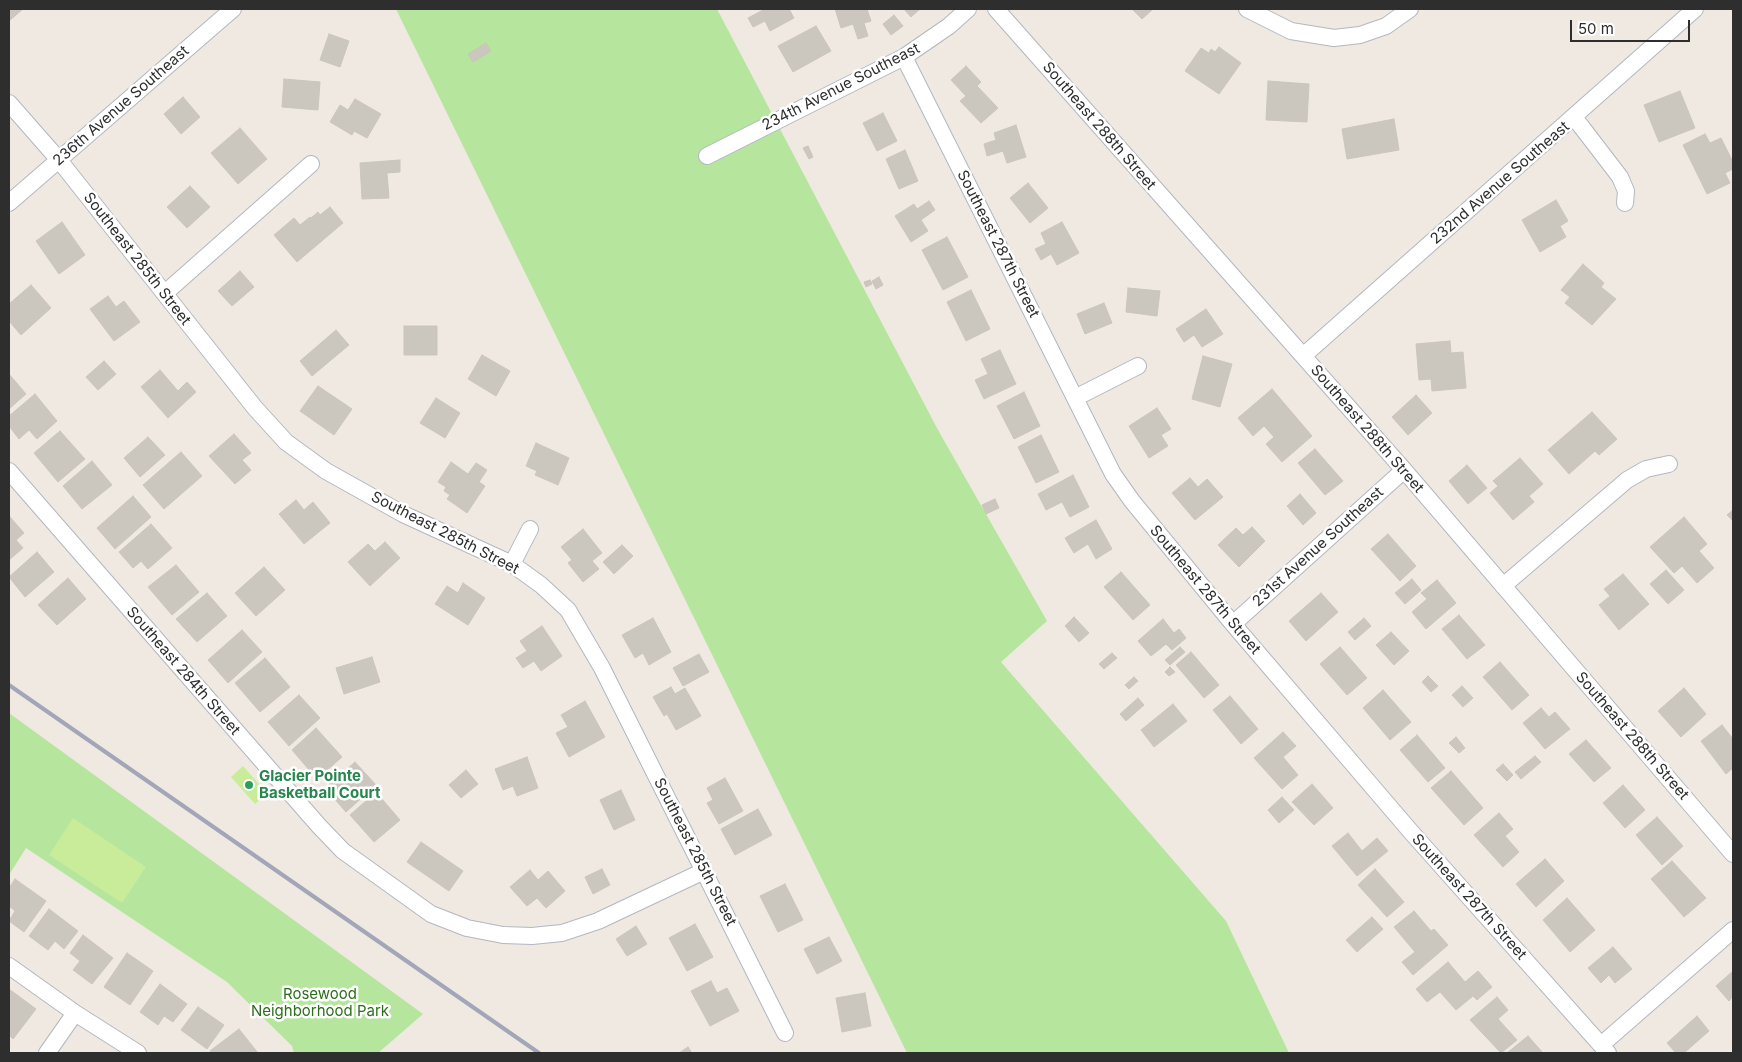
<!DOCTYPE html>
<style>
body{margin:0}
#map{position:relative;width:1742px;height:1062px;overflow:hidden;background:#efe9e1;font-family:Inter,sans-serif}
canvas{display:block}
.frame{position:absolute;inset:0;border:10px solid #2e2e2e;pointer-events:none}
.scale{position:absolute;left:1570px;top:20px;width:120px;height:22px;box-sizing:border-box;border:2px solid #2e2e2e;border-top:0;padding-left:6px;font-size:15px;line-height:18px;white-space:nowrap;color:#2e2e2e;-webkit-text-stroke:4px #fff;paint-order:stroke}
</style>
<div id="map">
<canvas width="1742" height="1062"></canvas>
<div class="frame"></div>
<div class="scale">50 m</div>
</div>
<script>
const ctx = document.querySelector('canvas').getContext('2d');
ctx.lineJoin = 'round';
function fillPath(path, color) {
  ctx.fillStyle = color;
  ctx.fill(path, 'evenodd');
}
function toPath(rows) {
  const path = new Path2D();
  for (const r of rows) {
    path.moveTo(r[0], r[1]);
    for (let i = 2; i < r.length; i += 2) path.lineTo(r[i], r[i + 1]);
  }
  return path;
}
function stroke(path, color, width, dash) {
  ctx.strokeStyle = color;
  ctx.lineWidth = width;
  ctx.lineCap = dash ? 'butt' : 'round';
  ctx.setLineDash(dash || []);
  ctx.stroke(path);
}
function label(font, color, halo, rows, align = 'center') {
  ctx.font = font + ' Inter,sans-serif';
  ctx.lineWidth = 5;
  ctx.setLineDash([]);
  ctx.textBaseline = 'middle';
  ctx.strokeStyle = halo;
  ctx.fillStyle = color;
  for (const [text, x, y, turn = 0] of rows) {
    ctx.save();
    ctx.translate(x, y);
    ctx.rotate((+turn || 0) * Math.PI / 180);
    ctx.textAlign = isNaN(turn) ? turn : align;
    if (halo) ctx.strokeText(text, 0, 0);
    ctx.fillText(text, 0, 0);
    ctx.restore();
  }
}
fillPath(toPath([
 [396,9,717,9,938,430,1047,621,1001,662,1226,921,1289,1053,907,1053],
 [9,713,423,1014,378,1053,294,1053,292,1046,227,982,26,848,9,875]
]), '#b6e59e');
fillPath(toPath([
 [243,766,267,793,255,804,231,777],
 [73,818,146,867,122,903,49,855]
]), '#c9ec9a');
const building = toPath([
 [9,9,23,9,9,21,9,9],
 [765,9,789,9,794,18,770,31,765,21,753,27,748,18,765,9],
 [835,9,867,9,871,21,864,23,868,36,858,39,853,24,841,28,835,9],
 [904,9,920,9,911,17,904,9],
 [1132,9,1153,9,1142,19,1132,9],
 [894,15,903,26,891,35,883,24,894,15],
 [816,26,831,51,793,72,778,46,816,26],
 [329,34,349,41,340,67,320,60,329,34],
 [486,43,491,51,473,62,468,54,486,43],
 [1219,47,1241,63,1219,94,1185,71,1201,48,1209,53,1211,49,1215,52,1219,47],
 [966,66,981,82,977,86,998,108,981,123,960,101,966,96,951,80,966,66],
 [284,79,320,82,318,110,282,107,284,79],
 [1268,81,1309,84,1307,122,1266,120,1268,81],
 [1680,91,1695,128,1659,142,1644,105,1680,91],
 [183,97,200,117,181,134,164,114,183,97],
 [355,99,381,114,367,138,354,131,352,135,330,122,340,105,348,110,355,99],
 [883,113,897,141,877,151,863,123,883,113],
 [1394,119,1399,150,1347,159,1342,129,1394,119],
 [1016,125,1026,157,1007,163,1003,151,987,156,984,144,996,140,994,133,1016,125],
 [240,128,267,159,238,184,211,153,240,128],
 [1705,134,1710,143,1721,138,1733,162,1733,169,1725,173,1730,183,1707,194,1683,145,1705,134],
 [808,146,813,157,809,159,803,148,808,146],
 [905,150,918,181,899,189,886,159,905,150],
 [400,160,400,172,387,173,389,198,362,199,360,163,400,160],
 [1028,183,1048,208,1030,223,1010,198,1028,183],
 [190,186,210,207,187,228,167,207,190,186],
 [1556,200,1568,221,1560,226,1566,237,1540,252,1522,220,1556,200],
 [929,201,935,210,921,220,928,231,911,242,895,216,914,204,917,209,929,201],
 [330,207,343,223,297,262,274,235,294,218,300,225,310,217,311,218,318,212,320,215,330,207],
 [62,222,85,255,59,274,36,241,62,222],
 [1062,222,1079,253,1057,265,1051,254,1041,260,1035,249,1046,244,1041,233,1062,222],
 [947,237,968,277,943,290,922,250,947,237],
 [1583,264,1604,283,1601,287,1616,299,1592,325,1565,303,1570,297,1561,290,1583,264],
 [240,271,254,287,232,306,218,291,240,271],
 [879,277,883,285,876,289,872,281,879,277],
 [870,280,872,284,866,287,864,282,870,280],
 [31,285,51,308,21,335,9,321,9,304,31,285],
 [1128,288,1160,291,1157,316,1126,312,1128,288],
 [971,290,990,329,966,341,947,302,971,290],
 [108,296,116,307,124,301,140,322,114,341,90,309,108,296],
 [1104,303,1112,323,1085,334,1077,314,1104,303],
 [1206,309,1223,334,1202,347,1194,335,1184,342,1176,329,1206,309],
 [404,326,437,326,437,355,404,355,404,326],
 [336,330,349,345,312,376,300,361,336,330],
 [1450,341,1451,353,1463,352,1466,388,1432,391,1431,379,1419,380,1416,344,1450,341],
 [1000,350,1016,384,984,399,975,380,988,374,981,359,1000,350],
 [482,355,510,371,496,396,468,379,482,355],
 [1203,356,1232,364,1220,407,1192,399,1203,356],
 [104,361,116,374,98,390,86,377,104,361],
 [160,370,178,391,187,382,196,392,168,418,141,387,160,370],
 [9,374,26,394,9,409,9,374],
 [318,386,352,409,334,435,300,411,318,386],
 [1272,389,1312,436,1282,462,1266,444,1274,437,1264,426,1253,436,1238,418,1272,389],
 [1024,392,1040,426,1014,439,997,406,1024,392],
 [35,394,57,421,37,439,29,430,19,439,9,426,9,416,35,394],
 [1416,395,1432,413,1408,435,1392,417,1416,395],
 [436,398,460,413,445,438,420,423,436,398],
 [1157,408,1171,429,1161,435,1168,446,1149,458,1129,426,1157,408],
 [1592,412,1617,439,1599,455,1595,451,1569,474,1548,450,1592,412],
 [60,431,85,459,58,482,34,453,60,431],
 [234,434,251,453,242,460,251,470,235,484,209,456,234,434],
 [1041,435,1059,472,1036,483,1018,447,1041,435],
 [148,437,165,455,140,477,124,458,148,437],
 [536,443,569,458,558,485,535,475,537,471,526,466,536,443],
 [1315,449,1343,481,1325,495,1298,463,1315,449],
 [181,452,202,476,164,509,143,485,181,452],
 [1520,458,1543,484,1529,496,1534,502,1513,520,1490,493,1498,486,1493,481,1520,458],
 [92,461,112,485,82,509,63,486,92,461],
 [451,462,468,474,476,463,487,470,479,482,485,486,467,513,447,499,450,495,444,491,446,487,438,482,451,462],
 [1467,465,1487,488,1468,504,1449,481,1467,465],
 [1073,475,1089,507,1070,517,1062,502,1046,510,1038,494,1073,475],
 [1190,478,1198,487,1207,479,1223,497,1195,520,1172,493,1190,478],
 [1300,494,1316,513,1303,525,1287,506,1300,494],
 [133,496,151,517,115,549,97,528,133,496],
 [995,499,999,508,986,514,982,505,995,499],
 [296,500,304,510,313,502,330,523,304,544,279,514,296,500],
 [1733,510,1733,521,1727,515,1733,510],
 [10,517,24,533,16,540,23,548,9,560,10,517],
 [1684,517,1707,544,1699,551,1714,568,1697,583,1682,566,1674,573,1650,547,1684,517],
 [1096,520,1112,549,1096,559,1088,544,1074,553,1065,538,1096,520],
 [151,524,172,548,148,569,141,561,133,568,119,552,151,524],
 [1252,527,1265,541,1239,567,1218,545,1236,528,1243,535,1252,527],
 [583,529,602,553,592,561,599,569,583,582,568,563,572,560,561,547,583,529],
 [1388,534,1416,566,1400,581,1371,549,1388,534],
 [385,542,400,558,370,586,348,562,368,544,375,551,385,542],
 [622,545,633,556,614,574,603,562,622,545],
 [37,552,54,572,25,597,9,577,37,552],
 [176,565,199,592,172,615,148,587,176,565],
 [264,567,285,590,256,616,235,593,264,567],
 [1666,570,1684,590,1668,604,1650,584,1666,570],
 [1121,572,1150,605,1133,620,1104,587,1121,572],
 [1623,574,1649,604,1619,630,1599,605,1610,596,1604,589,1623,574],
 [68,578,86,599,57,625,38,605,68,578],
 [1412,579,1421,590,1405,604,1395,593,1412,579],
 [1437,580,1456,603,1426,629,1412,612,1427,599,1421,593,1437,580],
 [463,583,485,598,468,625,435,604,447,586,458,593,463,583],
 [207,593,227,616,197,642,176,619,207,593],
 [1321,593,1338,612,1306,641,1289,621,1321,593],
 [1459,615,1485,645,1467,659,1442,629,1459,615],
 [1074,617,1089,633,1079,642,1065,626,1074,617],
 [653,618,671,652,649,665,643,653,635,658,622,635,653,618],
 [1364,618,1371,626,1355,640,1348,632,1364,618],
 [1163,619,1174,633,1179,629,1186,638,1172,650,1166,644,1151,656,1138,641,1163,619],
 [542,626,562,656,541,671,534,661,523,668,516,658,527,651,520,641,542,626],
 [242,630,262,652,228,683,208,660,242,630],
 [1391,632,1409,651,1394,665,1376,645,1391,632],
 [1180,647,1185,652,1170,665,1165,660,1180,647],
 [1340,647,1367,678,1347,695,1320,664,1340,647],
 [1191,652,1219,685,1204,698,1176,665,1191,652],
 [1112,653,1117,658,1104,669,1099,664,1112,653],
 [699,654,709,672,683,686,673,668,699,654],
 [372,657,380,682,344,694,336,668,372,657],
 [265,658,290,687,260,712,235,683,265,658],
 [1500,662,1529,695,1512,710,1483,677,1500,662],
 [1170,667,1175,672,1169,676,1165,672,1170,667],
 [1428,676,1438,686,1431,692,1422,682,1428,676],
 [1134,677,1138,681,1129,689,1125,685,1134,677],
 [1462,686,1473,698,1463,707,1452,695,1462,686],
 [671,687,675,694,685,688,701,716,676,730,667,714,664,716,653,697,671,687],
 [1684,688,1706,714,1681,737,1658,711,1684,688],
 [1383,690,1411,722,1390,740,1363,708,1383,690],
 [299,695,320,718,289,746,268,722,299,695],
 [1230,696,1258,729,1241,744,1213,710,1230,696],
 [1138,698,1144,705,1126,721,1120,714,1138,698],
 [585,701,605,737,569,757,556,733,568,727,561,715,585,701],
 [1173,704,1187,721,1154,747,1141,730,1173,704],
 [1541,708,1549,717,1555,712,1570,729,1545,749,1523,723,1541,708],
 [1722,725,1733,739,1733,768,1726,774,1701,741,1722,725],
 [316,728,342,757,317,779,292,750,316,728],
 [1283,732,1296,746,1283,757,1298,775,1282,789,1254,758,1283,732],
 [1417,735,1445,768,1428,782,1400,750,1417,735],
 [1456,737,1465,748,1459,753,1449,743,1456,737],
 [1586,740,1611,768,1594,782,1569,754,1586,740],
 [1535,756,1541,762,1521,779,1515,772,1535,756],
 [527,757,538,788,517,796,513,786,503,790,495,769,527,757],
 [355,762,376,785,346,812,325,788,355,762],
 [1503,764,1513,775,1507,781,1496,770,1503,764],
 [466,770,478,784,461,798,449,785,466,770],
 [1451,771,1483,808,1464,825,1431,788,1451,771],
 [725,778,743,811,719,824,707,803,713,800,707,788,725,778],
 [1312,784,1333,808,1314,825,1292,802,1312,784],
 [1623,785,1645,810,1625,828,1603,803,1623,785],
 [621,790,635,820,614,830,600,800,621,790],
 [376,792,400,820,374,842,350,815,376,792],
 [1282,797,1294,810,1279,823,1268,810,1282,797],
 [758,809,772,835,735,855,721,829,758,809],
 [1499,813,1513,829,1505,836,1519,852,1503,867,1474,835,1499,813],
 [1657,817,1683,846,1662,865,1636,835,1657,817],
 [1348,833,1362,851,1377,838,1388,851,1357,876,1332,846,1348,833],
 [421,842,463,871,449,891,407,862,421,842],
 [1545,859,1564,881,1536,907,1516,884,1545,859],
 [1672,861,1706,898,1684,917,1651,879,1672,861],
 [602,869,610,885,593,894,585,877,602,869],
 [1375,869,1404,902,1387,917,1358,885,1375,869],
 [530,870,538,880,548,871,565,891,546,908,537,898,527,906,510,887,530,870],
 [15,879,46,901,24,932,9,921,15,911,9,906,9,888,15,879],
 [785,884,803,920,778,932,760,896,785,884],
 [1567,898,1595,930,1570,952,1543,920,1567,898],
 [49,909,78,931,64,949,55,941,48,950,29,936,49,909],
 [1414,911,1431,931,1434,929,1448,945,1413,975,1402,962,1415,952,1394,927,1414,911],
 [1372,917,1383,929,1357,952,1346,940,1372,917],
 [695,924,713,957,687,971,669,938,695,924],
 [636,926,647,944,627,956,616,939,636,926],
 [83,935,113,958,92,984,73,970,80,961,70,953,83,935],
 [829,937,842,961,817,974,804,949,829,937],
 [1613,947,1632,969,1615,983,1609,975,1601,983,1588,968,1613,947],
 [127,953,153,971,130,1005,104,987,127,953],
 [1448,962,1465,982,1478,971,1492,987,1477,1000,1473,996,1456,1010,1440,992,1427,1002,1416,989,1448,962],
 [1733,971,1733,996,1729,1001,1716,986,1733,971],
 [711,981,717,993,727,988,739,1011,710,1026,691,991,711,981],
 [160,984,187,1004,173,1022,164,1016,158,1025,140,1012,160,984],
 [9,989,36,1009,13,1039,9,1035,9,989],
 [865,993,871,1026,842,1032,836,998,865,993],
 [1497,997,1508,1010,1498,1019,1517,1040,1501,1053,1470,1020,1497,997],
 [198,1007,224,1025,207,1049,181,1030,198,1007],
 [1697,1016,1709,1031,1684,1053,1676,1053,1667,1043,1697,1016],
 [239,1029,258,1053,212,1053,210,1051,239,1029],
 [1528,1036,1543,1053,1507,1053,1528,1036],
 [688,1047,692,1053,679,1053,688,1047]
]);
fillPath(building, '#cbc7bf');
stroke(building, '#cbc5ba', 1);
const minor = toPath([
 [996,9,1404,470,1733,854],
 [1247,9,1291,31,1334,38,1360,35,1386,26,1410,9],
 [904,57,1113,474,1132,501,1233,624,1412,833,1608,1053],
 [9,103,59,160,255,408,286,442,326,471,403,514,512,564,541,585,568,610,602,668,785,1033],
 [1574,117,1620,177,1626,191,1625,203],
 [707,156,904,57,949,26,968,9],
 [9,203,233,9],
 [165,293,311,164],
 [1303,356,1695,9],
 [1075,398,1138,366],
 [9,471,319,826,343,851,431,914,467,928,503,935,532,936,562,933,598,921,704,871],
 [512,564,530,529],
 [1503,586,1627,480,1646,469,1669,464],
 [1233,624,1404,470],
 [9,966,75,1013,138,1053],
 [1601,1045,1733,930],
 [47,1053,75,1013]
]);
stroke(minor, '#b4b7c1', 18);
stroke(minor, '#fff', 16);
stroke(toPath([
 [9,685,539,1053]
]), '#a3a6b8', 4);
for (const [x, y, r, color] of [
 [249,785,5,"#2e9e5b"]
]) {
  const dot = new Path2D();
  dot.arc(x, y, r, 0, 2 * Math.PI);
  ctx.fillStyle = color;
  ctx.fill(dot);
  stroke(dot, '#fff', 2);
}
label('15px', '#2e2e2e', '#fff', [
 ["234th Avenue Southeast",841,87,-27],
 ["236th Avenue Southeast",121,106,-41],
 ["Southeast 288th Street",1099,126,49],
 ["232nd Avenue Southeast",1500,183,-41],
 ["Southeast 287th Street",998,244,63],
 ["Southeast 285th Street",137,259,52],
 ["Southeast 288th Street",1367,429,49],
 ["Southeast 285th Street",445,533,27],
 ["231st Avenue Southeast",1318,547,-42],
 ["Southeast 287th Street",1205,590,50],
 ["Southeast 284th Street",183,671,49],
 ["Southeast 288th Street",1632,736,49],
 ["Southeast 285th Street",695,852,63],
 ["Southeast 287th Street",1469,897,48]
]);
label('bold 15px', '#27864d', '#fff', [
 ["Glacier Pointe",259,776],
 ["Basketball Court",259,793]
], 'left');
label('15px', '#2c6e1b', '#fff', [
 ["Rosewood",320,994],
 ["Neighborhood Park",320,1011]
]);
</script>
